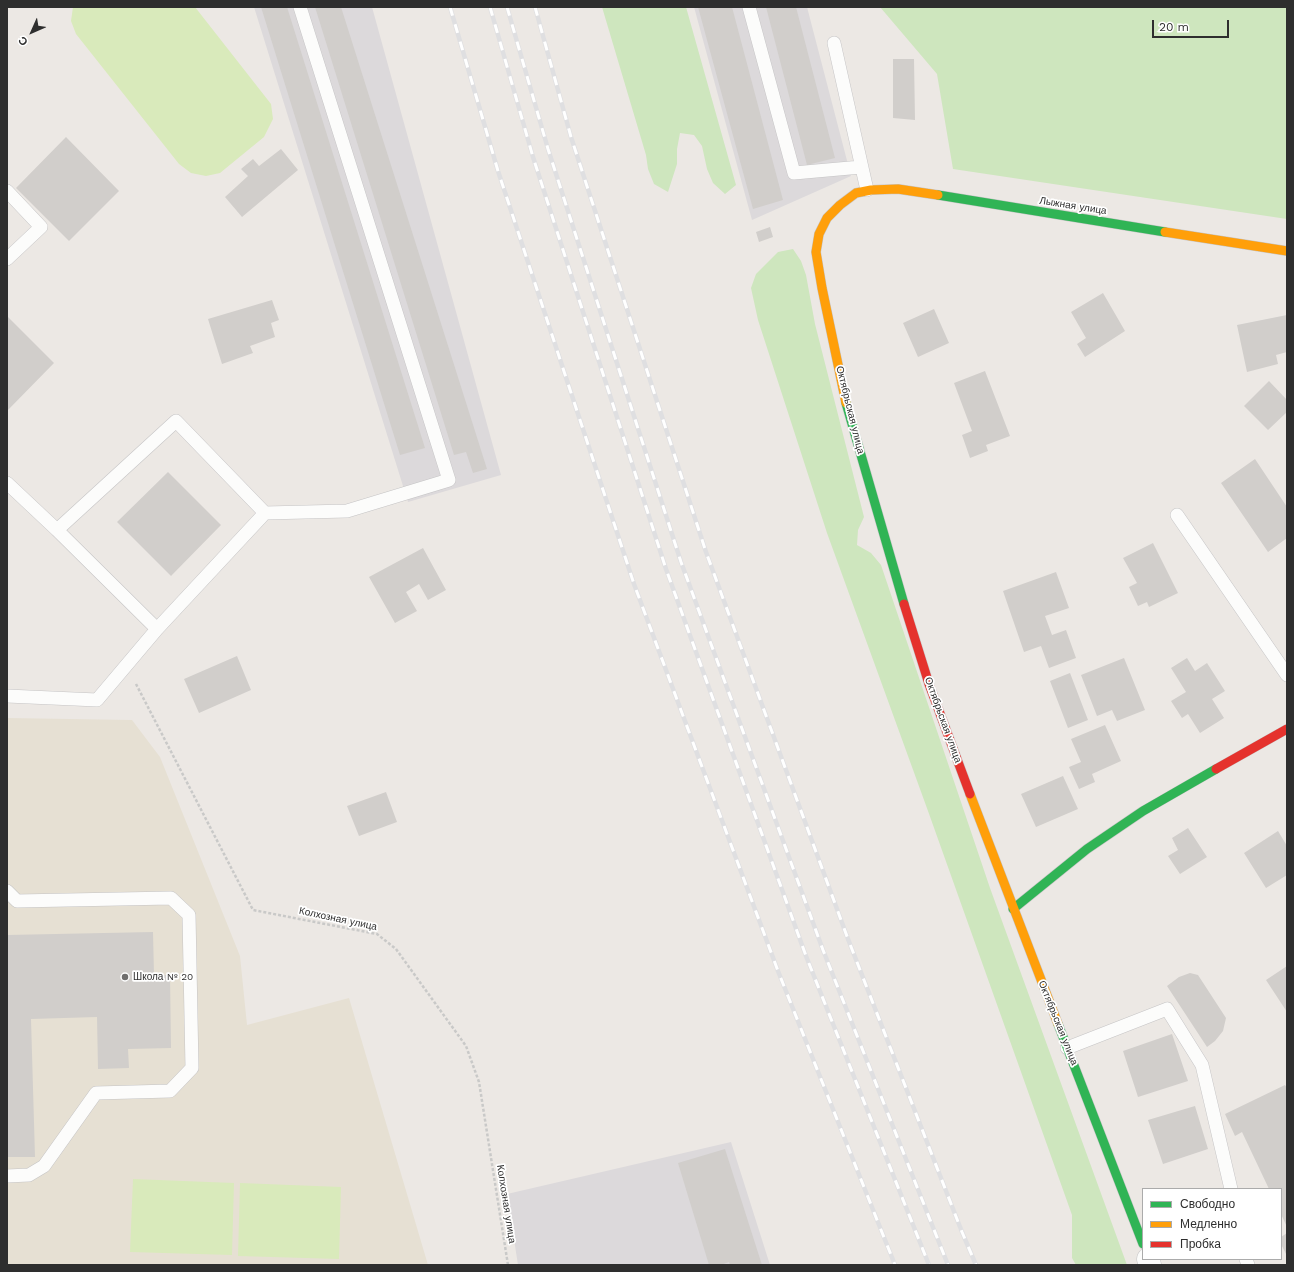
<!DOCTYPE html>
<meta charset="utf-8">
<style>
body{margin:0}
#map{position:relative;width:1294px;height:1272px;overflow:hidden;background:#ece8e4;font-family:"Work Sans",sans-serif}
canvas{display:block}
.frame{position:absolute;inset:0;border:8px solid #2e2e2e;pointer-events:none}
.legend{position:absolute;left:1142px;top:1188px;width:140px;height:72px;box-sizing:border-box;background:#fff;border:1px solid #ababab;margin:0;padding:5px 7px;list-style:none;font-size:12px;color:#2e2e2e}
.legend li{display:flex;align-items:center;gap:8px;height:20px}
.legend b{width:20px;border:1px solid #ababab}
.north{position:absolute;left:12px;top:12px;width:40px;height:40px;-webkit-text-stroke:3px #fff;paint-order:stroke;rotate:225deg;font-size:11px;font-weight:700;line-height:16px;text-align:center;color:#2e2e2e}
.north::after{content:'';display:block;margin:auto;width:14px;height:18px;background:#2e2e2e;clip-path:polygon(50% 0,100% 100%,50% 72%,0 100%)}
.scale{position:absolute;left:1152px;top:20px;width:77px;height:18px;box-sizing:border-box;border:2px solid #2e2e2e;border-top:0;padding-left:5px;font-size:12px;line-height:14px;white-space:nowrap;color:#2e2e2e;-webkit-text-stroke:3px #fff;paint-order:stroke}
</style>
<div id="map">
<canvas width="1294" height="1272"></canvas>
<div class="frame"></div>
<ul class="legend">
<li><b style="height:5px;background:#30b455"></b>Свободно</li>
<li><b style="height:5px;background:#ff9f0a"></b>Медленно</li>
<li><b style="height:5px;background:#e5322d"></b>Пробка</li>
</ul>
<div class="north">С</div>
<div class="scale">20 m</div>
</div>
<script>
const ctx = document.querySelector('canvas').getContext('2d');
ctx.lineJoin = 'round';
function fillPath(path, color) {
  ctx.fillStyle = color;
  ctx.fill(path, 'evenodd');
}
function toPath(rows) {
  const path = new Path2D();
  for (const r of rows) {
    path.moveTo(r[0], r[1]);
    for (let i = 2; i < r.length; i += 2) path.lineTo(r[i], r[i + 1]);
  }
  return path;
}
function stroke(path, color, width, dash) {
  ctx.strokeStyle = color;
  ctx.lineWidth = width;
  ctx.lineCap = dash ? 'butt' : 'round';
  ctx.setLineDash(dash || []);
  ctx.stroke(path);
}
function label(font, color, halo, rows, align = 'center') {
  ctx.font = font + ' "Work Sans",sans-serif';
  ctx.lineWidth = 3.5;
  ctx.setLineDash([]);
  ctx.textBaseline = 'middle';
  ctx.strokeStyle = halo;
  ctx.fillStyle = color;
  for (const [text, x, y, turn = 0] of rows) {
    ctx.save();
    ctx.translate(x, y);
    ctx.rotate((+turn || 0) * Math.PI / 180);
    ctx.textAlign = isNaN(turn) ? turn : align;
    if (halo) ctx.strokeText(text, 0, 0);
    ctx.fillText(text, 0, 0);
    ctx.restore();
  }
}
fillPath(toPath([
 [254,7,372,7,501,475,408,502],
 [694,7,807,7,851,176,752,220],
 [731,1142,770,1265,518,1265,507,1194]
]), '#dcd9db');
fillPath(toPath([
 [7,718,132,720,160,757,240,956,247,1025,349,998,428,1265,7,1265]
]), '#e6e0d3');
fillPath(toPath([
 [602,7,686,7,736,185,725,194,713,183,707,169,702,146,694,135,680,133,677,149,677,164,668,192,654,184,648,169,646,155],
 [880,7,1287,7,1287,219,953,169,937,74],
 [793,249,801,261,806,275,815,324,864,517,858,530,857,545,871,553,881,565,990,888,1127,1265,1076,1265,1072,1258,1072,1215,928,811,827,533,758,320,751,288,756,274,778,252]
]), '#cee6be');
fillPath(toPath([
 [73,7,195,7,271,104,273,119,264,137,220,173,206,176,191,173,179,164,76,34,71,21],
 [133,1179,234,1183,232,1255,130,1252],
 [240,1183,341,1187,339,1259,238,1256]
]), '#d9eabb');
fillPath(toPath([
 [261,7,287,7,425,448,400,455],
 [315,7,341,7,487,469,473,473,466,452,454,455],
 [698,7,732,7,783,200,753,209],
 [766,7,796,7,835,158,807,165],
 [893,59,914,59,915,120,893,118],
 [66,137,119,191,69,241,16,188],
 [281,149,298,170,242,217,225,197,248,176,241,169,253,159,259,166],
 [770,227,773,237,759,242,756,232],
 [1103,293,1125,331,1085,357,1077,344,1086,338,1071,312],
 [272,300,279,320,271,323,275,337,250,346,253,353,222,364,208,319],
 [934,309,949,343,918,357,903,323],
 [1287,315,1287,352,1276,355,1278,364,1247,372,1237,325],
 [7,316,54,363,7,411],
 [985,371,1010,436,986,445,988,451,970,458,962,435,972,431,954,383],
 [1269,381,1287,400,1287,412,1268,430,1244,406],
 [1255,459,1287,507,1287,538,1268,552,1221,483],
 [168,472,221,525,171,576,117,522],
 [1153,543,1178,593,1149,607,1147,602,1138,606,1129,587,1137,583,1123,558],
 [423,548,446,590,428,600,419,584,406,592,417,611,395,623,369,577],
 [1056,572,1069,608,1045,616,1052,635,1066,630,1076,658,1049,668,1041,646,1024,652,1003,591],
 [237,656,251,690,199,713,184,679],
 [1124,658,1145,710,1117,721,1112,710,1097,716,1081,675],
 [1187,658,1195,671,1207,663,1225,691,1212,699,1224,718,1200,733,1188,714,1182,718,1171,701,1186,692,1171,668],
 [1070,673,1088,720,1068,728,1050,681],
 [1105,725,1121,761,1092,774,1095,782,1079,789,1069,767,1081,762,1071,739],
 [1063,776,1078,809,1036,827,1021,794],
 [386,792,397,822,359,836,347,806],
 [1188,828,1207,857,1180,874,1168,856,1178,850,1172,838],
 [1278,831,1287,846,1287,875,1266,888,1244,853],
 [153,932,154,975,170,975,171,1048,128,1049,129,1068,98,1069,97,1017,31,1019,35,1157,7,1157,7,935],
 [1287,966,1287,1012,1266,980],
 [1190,973,1198,975,1226,1018,1223,1031,1215,1041,1207,1047,1167,986,1179,977],
 [1172,1034,1188,1081,1138,1097,1123,1051],
 [1285,1085,1287,1088,1287,1227,1281,1214,1281,1189,1269,1189,1242,1132,1235,1136,1225,1114],
 [1195,1106,1208,1149,1163,1164,1148,1120],
 [725,1149,762,1265,730,1265,729,1262,721,1265,709,1265,678,1163],
 [1287,1233,1287,1256,1281,1244,1281,1237]
]), '#d1cecb');
const lane = toPath([
 [749,7,794,173,861,167],
 [834,43,867,190],
 [7,191,41,227,7,259],
 [7,483,57,530,157,629],
 [265,513,347,511,449,480,300,7],
 [1177,515,1287,675],
 [7,696,97,700,157,629,265,513,176,421,57,530],
 [7,891,17,901,171,898,189,915,192,1068,170,1091,96,1093,44,1166,29,1175,7,1176],
 [1067,1048,1167,1009,1202,1065,1231,1189],
 [1246,1259,1248,1265]
]);
const street = toPath([
 [1148,1259,1150,1265]
]);
const fast = toPath([
 [938,195,1165,232],
 [846,403,904,604],
 [1013,909,1087,849,1143,811,1216,769],
 [1058,1024,1143,1244]
]);
const slow = toPath([
 [1165,232,1287,251],
 [846,403,822,288,816,252,819,234,827,218,840,205,856,193,871,190,898,189,938,195],
 [970,794,1058,1024]
]);
const jam = toPath([
 [904,604,929,684,970,794],
 [1216,769,1287,729]
]);
stroke(lane, '#c5c4c5', 14);
stroke(street, '#c5c4c5', 23);
stroke(fast, '#c5c4c5', 10);
stroke(slow, '#c5c4c5', 10);
stroke(jam, '#c5c4c5', 10);
stroke(toPath([
 [136,684,253,910,377,934,396,949,466,1046,479,1082,508,1265]
]), '#c9c9c8', 2.5, [3, 2]);
stroke(lane, '#fcfcfb', 13);
stroke(street, '#fcfcfb', 22);
stroke(fast, '#30b455', 9);
stroke(slow, '#ff9f0a', 9);
stroke(jam, '#e5322d', 9);
const rail = toPath([
 [450,7,498,171,634,584,778,971,895,1265],
 [490,7,533,157,666,569,806,956,929,1265],
 [507,7,548,149,681,562,823,950,948,1265],
 [535,7,571,137,706,552,848,939,962,1232,976,1265]
]);
stroke(rail, '#dfdfe1', 4.5);
stroke(rail, '#fff', 3, [9]);
for (const [x, y, r, color] of [
 [125,977,4,"#706f6e"]
]) {
  const dot = new Path2D();
  dot.arc(x, y, r, 0, 2 * Math.PI);
  ctx.fillStyle = color;
  ctx.fill(dot);
  stroke(dot, '#fff', 1.5);
}
label('10px', '#2e2e2e', '#fff', [
 ["Лыжная улица",1073,206,9],
 ["Октябрьская улица",850,410,76],
 ["Октябрьская улица",943,720,70],
 ["Колхозная улица",338,919,12],
 ["Октябрьская улица",1058,1023,68],
 ["Колхозная улица",506,1204,81]
]);
label('10px', '#2e2e2e', '#fff', [
 ["Школа № 20",133,977]
], 'left');
</script>
